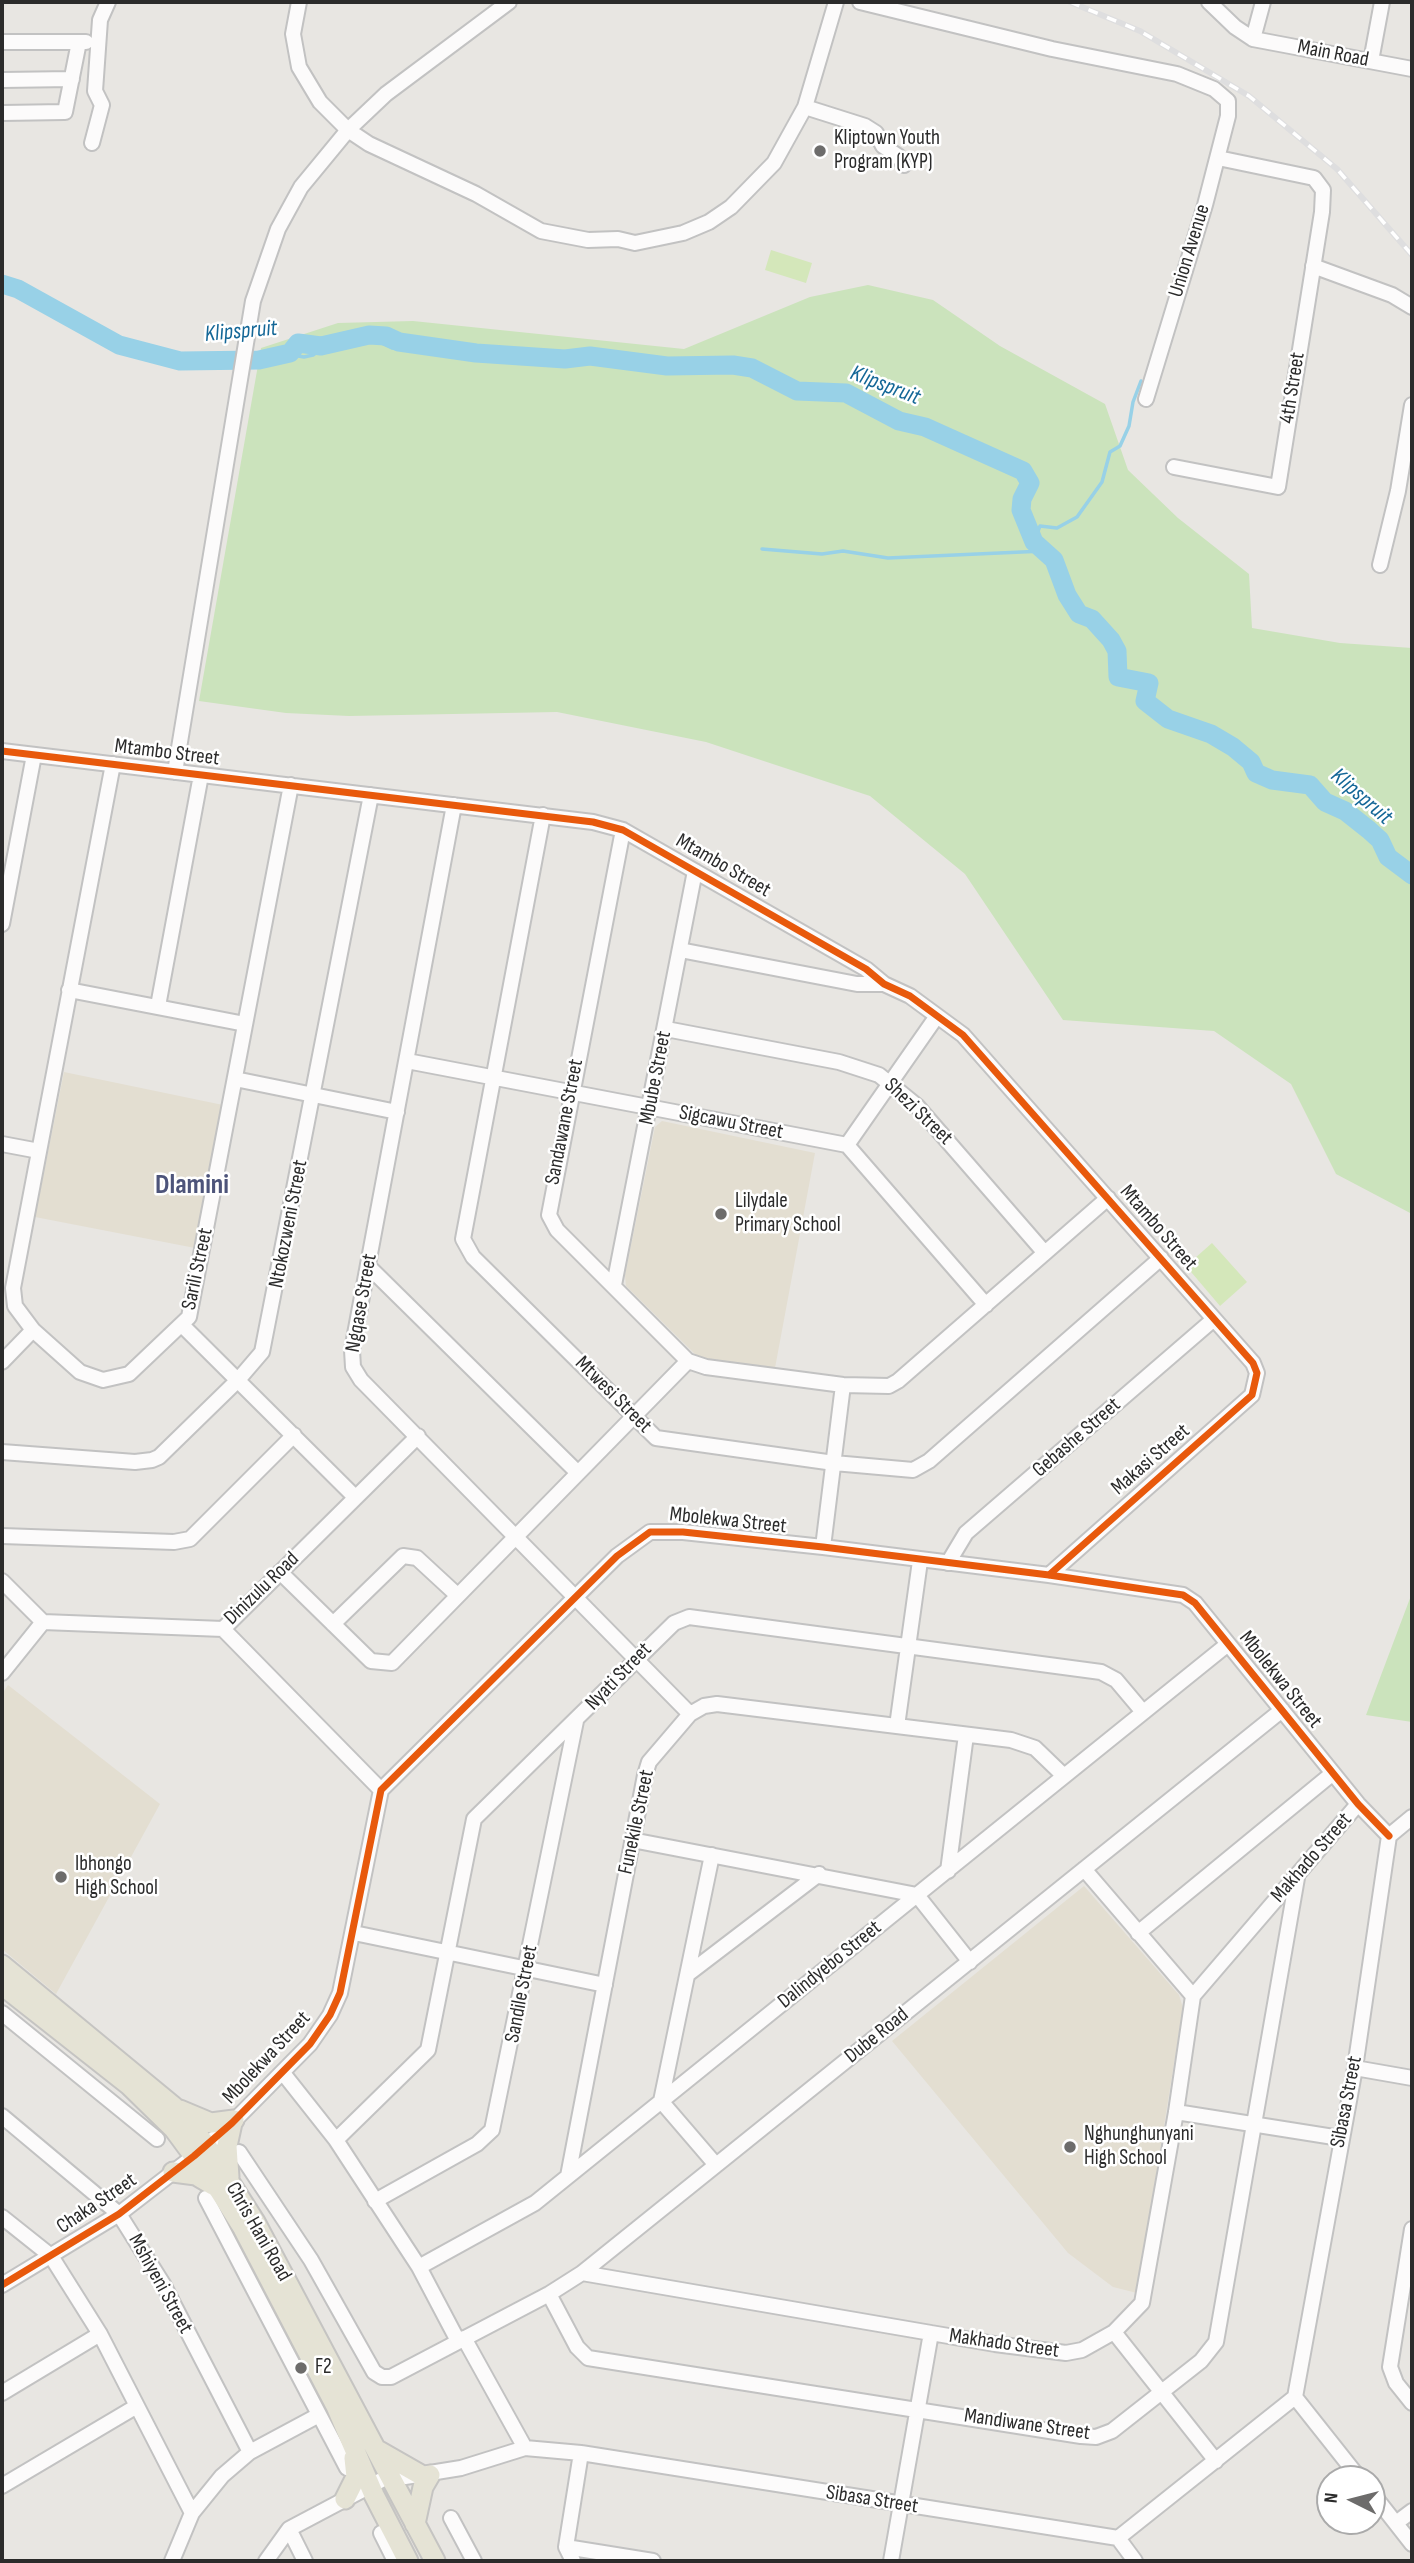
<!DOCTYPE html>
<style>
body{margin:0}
#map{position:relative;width:1414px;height:2563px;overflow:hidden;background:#e8e6e2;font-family:"Sofia Sans Condensed",sans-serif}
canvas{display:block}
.frame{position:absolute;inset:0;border:4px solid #2b2b2b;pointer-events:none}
.north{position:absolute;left:1316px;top:2465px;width:70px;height:70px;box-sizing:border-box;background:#fff;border:2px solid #aaa;border-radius:50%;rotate:276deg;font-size:19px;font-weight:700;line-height:28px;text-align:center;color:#2b2b2b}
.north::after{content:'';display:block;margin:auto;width:24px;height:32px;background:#6d6c6b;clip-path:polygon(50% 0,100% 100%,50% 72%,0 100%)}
</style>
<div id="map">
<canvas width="1414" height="2563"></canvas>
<div class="frame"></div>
<div class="north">N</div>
</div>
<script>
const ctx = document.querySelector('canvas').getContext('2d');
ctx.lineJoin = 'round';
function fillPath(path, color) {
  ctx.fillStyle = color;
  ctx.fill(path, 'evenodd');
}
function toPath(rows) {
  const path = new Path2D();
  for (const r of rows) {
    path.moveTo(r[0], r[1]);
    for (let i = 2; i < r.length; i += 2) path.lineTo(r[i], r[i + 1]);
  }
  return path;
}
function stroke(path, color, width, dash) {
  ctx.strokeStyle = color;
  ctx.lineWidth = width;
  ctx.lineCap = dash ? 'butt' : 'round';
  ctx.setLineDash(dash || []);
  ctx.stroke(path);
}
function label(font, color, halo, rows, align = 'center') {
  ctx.font = font + ' "Sofia Sans Condensed",sans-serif';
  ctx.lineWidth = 5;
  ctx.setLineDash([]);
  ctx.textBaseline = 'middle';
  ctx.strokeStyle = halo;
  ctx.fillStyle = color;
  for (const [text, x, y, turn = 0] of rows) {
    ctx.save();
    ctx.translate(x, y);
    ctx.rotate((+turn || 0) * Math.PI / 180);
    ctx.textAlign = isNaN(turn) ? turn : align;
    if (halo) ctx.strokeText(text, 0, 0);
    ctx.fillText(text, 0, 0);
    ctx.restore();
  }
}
fillPath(toPath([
 [64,1072,223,1105,195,1248,35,1217],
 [662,1121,815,1153,775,1368,699,1358,626,1286,625,1275,655,1127],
 [8,1685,160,1804,56,1994,2,1949,2,1694],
 [1084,1886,1179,1995,1183,2008,1137,2293,1113,2287,1068,2253,892,2041]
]), '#e3ded1');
fillPath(toPath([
 [868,285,933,300,1000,346,1105,404,1128,470,1178,518,1249,574,1252,628,1340,643,1412,648,1412,1214,1336,1174,1291,1084,1214,1031,1063,1020,965,874,870,796,706,742,557,712,349,716,286,713,199,701,261,348,338,323,413,321,684,349,810,297],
 [1412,1593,1412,1722,1366,1715]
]), '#cbe3bc');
fillPath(toPath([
 [771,250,812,263,806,283,765,270],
 [1212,1243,1247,1282,1220,1306,1186,1266]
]), '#d4e7ba');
stroke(toPath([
 [366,336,392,348,407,343],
 [287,354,304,357,313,355,326,345],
 [1034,542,1040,526,1057,528,1077,517,1102,482,1110,452,1120,446,1129,426,1133,402,1141,381],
 [762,549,822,554,843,551,888,558,1044,551]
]), '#98d1e7', 3.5);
stroke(toPath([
 [2,284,18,289,119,345,180,361,259,360,290,353,298,343,321,346,369,335,386,336,399,342,476,353,565,359,590,356,667,366,733,365,752,368,797,391,846,393,899,421,925,427,1023,471,1030,483,1022,499,1021,510,1034,542,1054,560,1067,595,1079,614,1092,619,1111,640,1117,651,1118,677,1149,683,1145,701,1168,719,1211,734,1233,747,1251,762,1256,773,1272,780,1310,785,1325,802,1345,811,1369,830,1380,840,1388,857,1412,875]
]), '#98d1e7', 19);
const minor = toPath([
 [299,2,293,34,299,67,320,102,348,130,369,144,476,194,541,231,588,240,618,239,635,243,683,233,709,222,731,207,774,163,805,107,836,2],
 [860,2,1052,49,1177,74,1214,89,1228,101,1228,116,1205,205,1146,399],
 [1209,2,1235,27,1253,39,1412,69],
 [1253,39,1263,2],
 [2,42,86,42],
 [1371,61,1382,2],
 [2,80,72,79],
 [805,107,865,126,876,133,883,146,898,156,904,165],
 [2,113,65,112,79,42],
 [92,143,102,105,95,91,100,20,108,2],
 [1313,266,1392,295,1412,307],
 [1174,467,1278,487,1322,212,1323,190,1314,178,1218,158],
 [1380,565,1398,491,1412,405],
 [2,751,593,822,623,830,866,969,884,984,910,996,963,1035,1253,1363,1257,1373,1252,1395,1049,1575],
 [113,764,13,1288,15,1306,33,1330,80,1372,103,1380,129,1374,189,1317,291,785],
 [175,772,253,301,278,229,301,187,348,130,386,94,509,2],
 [454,805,352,1350,353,1367,361,1380,690,1714],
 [543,815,463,1239,473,1257,656,1438,834,1463,913,1470,929,1461,1161,1258],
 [623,830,549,1215,557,1230,688,1361,706,1367,843,1385,889,1386,898,1381,1108,1198],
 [2,924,34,755],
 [680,950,857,984,884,984],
 [69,990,245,1024],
 [158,1006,201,775],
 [666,1029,839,1062,879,1075,917,1106,1044,1252],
 [407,1061,847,1145,986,1305],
 [235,1079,397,1112],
 [2,1144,39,1151],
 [847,1145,937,1016],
 [368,1266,577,1472],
 [614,1285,695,871],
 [183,1326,355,1497],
 [2,1362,33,1330],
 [2,1452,135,1462,152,1460,159,1457,238,1380,262,1352,371,795],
 [2,1536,174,1542,190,1539,294,1435],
 [823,1547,843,1385],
 [948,1563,966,1533,1214,1319],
 [280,1572,371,1661,392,1663,688,1361],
 [2,1581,43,1622],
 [333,1624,403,1556,417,1558,456,1594],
 [223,1629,381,1790],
 [2,1673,43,1622,223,1629,418,1436],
 [897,1726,920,1561],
 [632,1840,917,1895,970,1962],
 [712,1855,661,2101,716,2165],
 [1084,1869,1193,1996],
 [948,1871,966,1735],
 [354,1933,605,1985],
 [1138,1933,1333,1773],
 [688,1974,819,1874],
 [2,2013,157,2139],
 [1355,2068,1412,2078],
 [283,2073,336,2140,419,2267,458,2341],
 [1176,2112,1340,2138],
 [2,2116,119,2214,163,2284,250,2452],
 [336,2140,428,2050,474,1819,674,1623,689,1617,1101,1672,1116,1680,1143,1712],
 [239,2152,311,2260,374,2372,382,2377,391,2377,549,2294,582,2273,1282,1710],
 [568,2176,645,1775,649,1762,690,1714,704,1706,717,1704,1011,1740,1035,1748,1063,1775],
 [206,2198,347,2468],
 [375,2201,477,2144,492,2130,576,1721],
 [2,2217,51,2256,100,2334,192,2513],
 [1412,2229,1390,2367,1396,2383,1412,2403],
 [419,2267,535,2203,1228,1644],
 [582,2273,995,2344,1066,2353,1082,2350,1114,2332,1142,2303,1176,2112,1193,1996,1358,1804],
 [2,2285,119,2214,194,2156,232,2123,310,2044,330,2015,340,1993,381,1790,617,1556,650,1532,683,1532,823,1547,1049,1575,1183,1595,1195,1603,1358,1804,1389,1836],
 [549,2294,577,2347,588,2358,1081,2436,1096,2437,1112,2431,1201,2361,1216,2342,1297,1878],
 [1114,2332,1216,2461],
 [464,2338,525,2448],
 [2,2393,100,2334],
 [1295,2397,1360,2479],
 [2,2486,137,2406],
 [1372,2493,1412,2544],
 [451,2518,474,2561],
 [1396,2523,1412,2511],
 [289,2529,305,2561],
 [381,2533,395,2561],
 [1118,2538,1135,2561],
 [566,2547,653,2561],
 [172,2561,192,2513,222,2476,250,2452,319,2415],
 [266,2561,289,2529,391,2475,405,2477,461,2468,525,2448,581,2453,1118,2538,1295,2397,1355,2068,1389,1836,1412,1817],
 [573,2561,566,2547,581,2453],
 [891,2561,931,2333]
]);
const major = toPath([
 [2,1965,173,2106,206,2145,255,2222,435,2561],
 [2,1985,129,2085,174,2129,219,2190,243,2228,336,2406,374,2495,408,2561],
 [180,2110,211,2123,234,2120],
 [173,2172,196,2175,213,2185],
 [229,2177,227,2146,232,2123],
 [379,2451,421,2475],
 [345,2499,356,2477,354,2458],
 [415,2524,423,2487,430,2475]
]);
stroke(minor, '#c2c2c2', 18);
stroke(major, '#c5c4c2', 23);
stroke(minor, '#fcfbfb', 14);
stroke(major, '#e5e3d5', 19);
const rail = toPath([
 [1070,2,1140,31,1249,96,1337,169,1412,255]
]);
stroke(rail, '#dededf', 6);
stroke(rail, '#fff', 3.5, [10]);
stroke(toPath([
 [2,751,593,822,623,830,866,969,884,984,910,996,963,1035,1253,1363,1257,1373,1252,1395,1049,1575],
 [2,2285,119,2214,194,2156,232,2123,310,2044,330,2015,340,1993,381,1790,617,1556,650,1532,683,1532,823,1547,1049,1575,1183,1595,1195,1603,1358,1804,1389,1836]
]), '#e8590c', 7);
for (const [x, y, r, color] of [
 [820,151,7,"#6d6c6b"],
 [721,1214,7,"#6d6c6b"],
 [61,1877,7,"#6d6c6b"],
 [1070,2147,7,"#6d6c6b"],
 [301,2368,7,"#6d6c6b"]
]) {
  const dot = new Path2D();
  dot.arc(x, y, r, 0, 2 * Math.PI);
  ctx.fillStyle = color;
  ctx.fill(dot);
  stroke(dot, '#fff', 2.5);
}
label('21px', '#2b2b2b', '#fff', [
 ["Main Road",1333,54,11],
 ["Union Avenue",1190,251,-73],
 ["4th Street",1293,388,-81],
 ["Mtambo Street",167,753,7],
 ["Mtambo Street",723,866,30],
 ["Mbube Street",656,1078,-79],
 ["Shezi Street",918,1112,44],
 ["Sandawane Street",565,1122,-79],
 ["Sigcawu Street",731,1123,11],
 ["Ntokozweni Street",289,1224,-79],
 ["Mtambo Street",1158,1228,49],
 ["Sarili Street",198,1269,-78],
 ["Ngqase Street",362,1303,-80],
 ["Mtwesi Street",613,1395,45],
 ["Gebashe Street",1077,1438,-41],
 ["Makasi Street",1151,1460,-41],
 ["Mbolekwa Street",728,1521,6],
 ["Dinizulu Road",262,1589,-44],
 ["Nyati Street",619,1677,-46],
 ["Mbolekwa Street",1280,1680,51],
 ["Funekile Street",637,1822,-78],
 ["Makhado Street",1312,1858,-49],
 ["Dalindyebo Street",830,1965,-39],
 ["Sandile Street",522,1994,-79],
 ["Dube Road",877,2036,-39],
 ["Mbolekwa Street",267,2058,-47],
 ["Sibasa Street",1347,2102,-79],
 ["Chaka Street",97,2204,-34],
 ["Chris Hani Road",258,2232,60],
 ["Mshiyeni Street",160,2284,61],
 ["Makhado Street",1004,2344,8],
 ["Mandiwane Street",1027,2425,8],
 ["Sibasa Street",872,2500,9]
]);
label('21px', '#2b2b2b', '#fff', [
 ["Kliptown Youth",834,139],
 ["Program (KYP)",834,163],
 ["Lilydale",735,1202],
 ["Primary School",735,1226],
 ["Ibhongo",75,1865],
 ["High School",75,1889],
 ["Nghunghunyani",1084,2135],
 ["High School",1084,2159],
 ["F2",315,2368]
], 'left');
label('italic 23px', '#146797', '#fff', [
 ["Klipspruit",241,332,-5],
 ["Klipspruit",885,386,21],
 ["Klipspruit",1361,797,41]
]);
label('bold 28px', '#4d547a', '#fff', [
 ["Dlamini",192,1186]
]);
</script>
